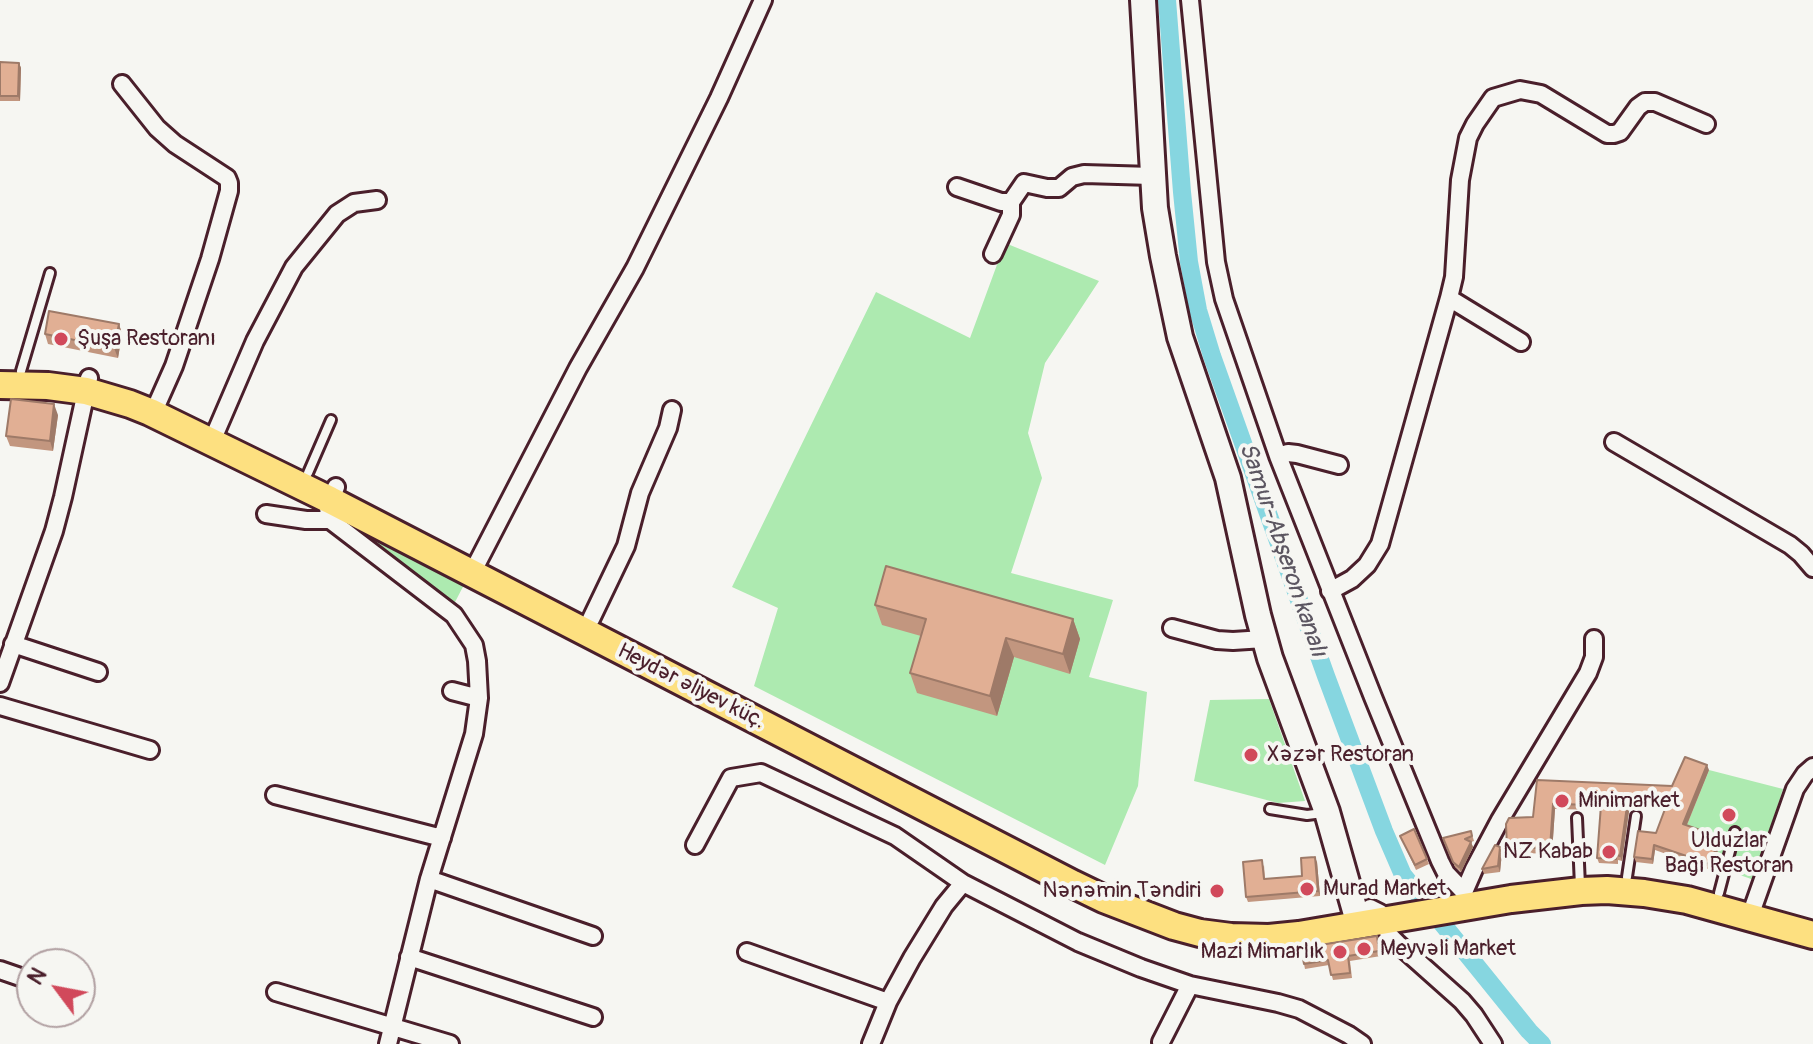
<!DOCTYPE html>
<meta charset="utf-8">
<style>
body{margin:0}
#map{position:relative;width:1813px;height:1044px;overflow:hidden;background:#f6f6f2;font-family:Pangolin,sans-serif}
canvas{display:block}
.north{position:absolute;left:16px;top:948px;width:80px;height:80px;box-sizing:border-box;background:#f6f6f2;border:2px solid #b1a0a2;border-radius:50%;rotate:302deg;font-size:22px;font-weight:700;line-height:32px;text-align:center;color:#4a1f2b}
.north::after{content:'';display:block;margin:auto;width:28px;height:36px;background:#d1495b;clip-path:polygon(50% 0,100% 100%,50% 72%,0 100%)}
</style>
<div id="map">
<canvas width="1813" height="1044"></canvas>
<div class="north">N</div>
</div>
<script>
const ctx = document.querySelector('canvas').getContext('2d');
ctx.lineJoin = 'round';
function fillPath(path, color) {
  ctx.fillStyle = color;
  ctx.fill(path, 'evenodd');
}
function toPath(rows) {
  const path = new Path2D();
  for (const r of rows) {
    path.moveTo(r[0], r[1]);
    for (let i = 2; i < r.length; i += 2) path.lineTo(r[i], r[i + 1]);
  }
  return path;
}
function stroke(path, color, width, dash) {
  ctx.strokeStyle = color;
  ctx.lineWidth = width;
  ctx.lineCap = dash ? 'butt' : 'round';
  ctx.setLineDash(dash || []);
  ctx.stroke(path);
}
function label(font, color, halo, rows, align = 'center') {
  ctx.font = font + ' Pangolin,sans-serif';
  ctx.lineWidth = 8;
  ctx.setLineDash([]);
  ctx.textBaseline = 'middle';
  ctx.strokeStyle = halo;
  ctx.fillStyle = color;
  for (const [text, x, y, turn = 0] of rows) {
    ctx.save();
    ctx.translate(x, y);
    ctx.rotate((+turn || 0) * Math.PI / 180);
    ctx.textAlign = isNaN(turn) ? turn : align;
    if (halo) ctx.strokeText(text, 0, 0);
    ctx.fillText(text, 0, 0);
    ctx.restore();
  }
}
fillPath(toPath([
 [1005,243,1099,281,1045,363,1028,433,1042,478,1011,573,1113,600,1089,677,1147,692,1138,786,1105,865,754,686,778,608,732,587,876,292,970,338],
 [338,513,467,579,454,604,334,519],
 [1269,699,1305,801,1278,803,1194,781,1210,700],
 [1709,770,1783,789,1754,880,1737,874,1740,861,1715,859,1721,842,1685,829]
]), '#adeab0');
stroke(toPath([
 [1167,0,1182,192,1189,262,1198,310,1212,356,1326,676,1384,831,1403,875,1529,1031,1542,1044]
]), '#86d6e0', 18);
const lane = toPath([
 [21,371,50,273],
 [308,473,331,420],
 [1270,809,1307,815,1323,813],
 [1577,818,1580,886],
 [1627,877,1636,816],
 [1719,893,1735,832]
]);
const street = toPath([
 [1190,0,1216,262,1224,299,1278,456,1373,697,1440,861,1446,873,1464,892],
 [122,84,157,128,175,144,227,178,229,183,229,191,210,259,174,366,158,402],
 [957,187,1001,202,1011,202,1024,183,1047,188,1059,188,1072,177,1084,174,1152,176],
 [993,254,1011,215,1011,202],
 [1449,298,1521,342],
 [212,441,255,341,294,267,337,214,354,203,377,200],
 [1614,442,1790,545,1801,554,1813,568],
 [1278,456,1288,453,1297,454,1339,465],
 [336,487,328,508,330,520,454,615,474,645,477,661,479,698,474,734,429,879,388,1044],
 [266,514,306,520,330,520],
 [472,573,578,368,635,268,719,98,763,0],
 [1330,591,1352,579,1367,565,1380,544,1449,298,1454,277,1460,180,1468,138,1475,124,1493,98,1520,90,1541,94,1607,134,1614,134,1620,132,1638,107,1645,102,1655,102,1706,124],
 [591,619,626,546,640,493,668,428,672,410],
 [1172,628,1217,640,1233,641,1264,639],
 [13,644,98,672],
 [0,683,54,531,63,497,89,378],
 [452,691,479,698],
 [0,706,150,750],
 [275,795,442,838],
 [695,845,731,778,761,773,895,836,963,883,1078,942,1141,968,1190,985,1278,1003,1299,1009,1349,1035,1362,1044],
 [429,879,593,936],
 [1466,899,1464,892,1474,869,1500,820,1588,673,1594,657,1594,639],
 [1370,908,1380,913,1383,917,1389,935,1398,944,1462,1001,1474,1015,1493,1044],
 [1750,916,1795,789,1805,774,1813,767],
 [747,952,888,1002],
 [409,957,593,1017],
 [0,970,26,979],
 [276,992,450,1044],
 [1161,1042,1190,985],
 [871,1044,888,1002,912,958,944,906,963,883]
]);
const secondary = toPath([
 [1143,0,1155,208,1163,256,1180,337,1228,478,1258,615,1270,658,1327,812,1359,925]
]);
const primary = toPath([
 [0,385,48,386,86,391,130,404,150,412,330,500,1073,884,1104,899,1174,926,1200,933,1231,937,1269,938,1299,935,1511,899,1581,891,1607,890,1644,893,1687,900,1813,935]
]);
stroke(lane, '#4a1f2b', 14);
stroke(street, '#4a1f2b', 22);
stroke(secondary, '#4a1f2b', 30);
stroke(primary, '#4a1f2b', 32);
stroke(lane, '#f6f6f2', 8);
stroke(street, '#f6f6f2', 16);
stroke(secondary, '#f6f6f2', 24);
stroke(primary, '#fde080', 26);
fillPath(toPath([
 [0,62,19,63,21,68,20,101,0,101],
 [119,324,122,334,118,358,48,344,45,334],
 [58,415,53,451,10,446,6,436],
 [875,605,1073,619,1080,639,1070,674,1014,657,997,716,917,693,910,673,921,636,882,625],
 [1709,770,1687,825,1720,837,1721,842,1711,870,1655,850,1653,864,1636,862,1634,857,1656,833,1666,806,1630,804,1622,861,1618,860,1618,864,1599,863,1597,858,1601,810,1555,809,1552,853,1509,854,1507,848,1533,817,1537,780,1672,786],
 [1414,829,1429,864,1416,870,1400,836],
 [1471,831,1474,841,1471,842,1473,847,1461,872,1455,867,1443,838],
 [1502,852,1500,872,1484,874,1482,869],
 [1317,862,1320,896,1248,902,1246,897,1264,865,1265,879,1302,876],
 [1378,941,1381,956,1350,961,1352,978,1333,980,1329,965,1305,969,1304,964]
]), '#c2967f');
fillPath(toPath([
 [19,63,21,68,20,101,18,96],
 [119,324,122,334,118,358,114,348],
 [54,404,58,415,53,451,50,441],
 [1073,619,1080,639,1070,674,1063,654],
 [1006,638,1014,657,997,716,990,696],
 [1707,765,1709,770,1685,829,1683,824],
 [1628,799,1630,804,1622,861,1620,856],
 [1553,804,1555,809,1552,853,1550,848],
 [1720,837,1721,842,1711,870,1710,864],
 [1471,842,1473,847,1461,872,1459,867],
 [1654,845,1655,850,1653,864,1652,859],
 [1500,847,1502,852,1500,872,1498,866],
 [1315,857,1317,862,1320,896,1318,891]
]), '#9e7a68');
const building = toPath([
 [0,62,19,63,18,96,0,96,0,62],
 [49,311,119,324,114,348,45,334,49,311],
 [11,399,54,404,50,441,6,436,11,399],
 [886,566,1073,619,1063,654,1006,638,990,696,910,673,926,619,875,605,886,566],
 [1685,757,1707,765,1683,824,1720,837,1710,864,1654,845,1652,859,1634,857,1638,831,1656,833,1668,801,1628,799,1620,856,1616,855,1616,859,1597,858,1601,805,1553,804,1550,848,1507,848,1506,824,1509,818,1533,817,1537,780,1672,786,1685,757],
 [1414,829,1427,859,1415,865,1400,836,1414,829],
 [1471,831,1472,836,1465,839,1471,842,1459,867,1453,862,1443,838,1471,831],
 [1495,845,1500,847,1498,866,1482,869,1495,845],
 [1315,857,1318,891,1246,897,1243,862,1262,860,1264,879,1302,876,1301,858,1315,857],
 [1377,936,1379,951,1348,956,1350,973,1331,975,1328,960,1304,964,1301,948,1377,936]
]);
fillPath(building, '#e1af94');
stroke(building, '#9e7a68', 2);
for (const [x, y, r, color] of [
 [61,339,8,"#d1495b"],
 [1251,755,8,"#d1495b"],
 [1562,801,8,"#d1495b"],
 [1729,815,8,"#d1495b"],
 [1609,852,8,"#d1495b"],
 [1307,889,8,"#d1495b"],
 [1217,891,8,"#d1495b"],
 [1364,949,8,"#d1495b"],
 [1340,952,8,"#d1495b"]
]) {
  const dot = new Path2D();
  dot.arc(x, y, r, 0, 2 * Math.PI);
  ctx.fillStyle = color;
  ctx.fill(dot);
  stroke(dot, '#f6f6f2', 3);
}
label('22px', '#4a1f2b', '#f6f6f2', [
 ["Şuşa Restoranı",77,339],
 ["Xəzər Restoran",1267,755],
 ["Minimarket",1578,801],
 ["Ulduzlar",1729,841,"center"],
 ["Bağı Restoran",1729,866,"center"],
 ["NZ Kabab",1593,852,"right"],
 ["Murad Market",1323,889],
 ["Nənəmin Təndiri",1201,891,"right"],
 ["Meyvəli Market",1380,949],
 ["Mazi Mimarlık",1324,952,"right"]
], 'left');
label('22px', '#4a1f2b', '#f6f6f2', [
 ["Heydər Əliyev küç.",691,687,27]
]);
label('italic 24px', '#5c5661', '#f6f6f2', [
 ["Samur-Abşeron kanalı",1282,550,71]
]);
</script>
